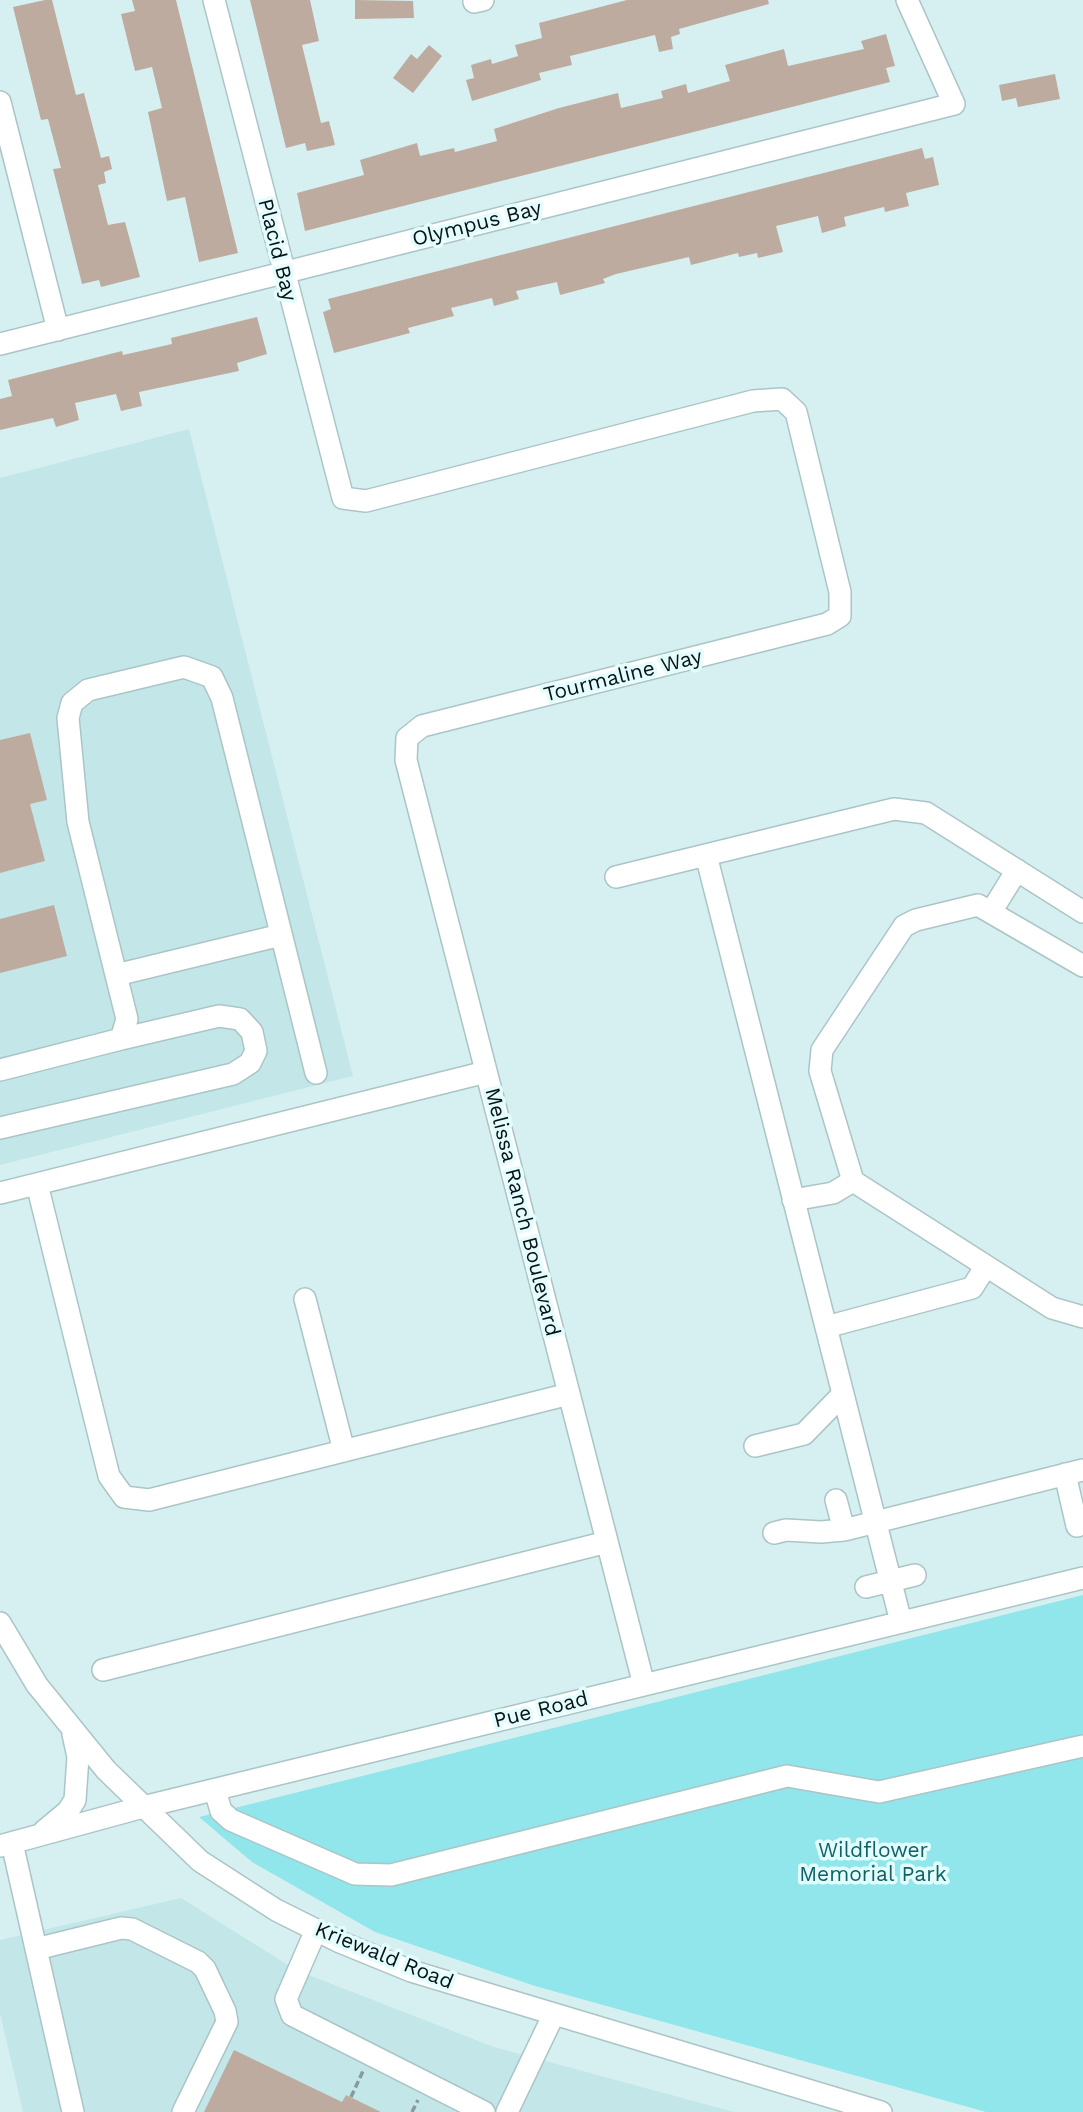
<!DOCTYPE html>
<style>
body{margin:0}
canvas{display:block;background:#d6f0f1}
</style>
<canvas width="1083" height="2112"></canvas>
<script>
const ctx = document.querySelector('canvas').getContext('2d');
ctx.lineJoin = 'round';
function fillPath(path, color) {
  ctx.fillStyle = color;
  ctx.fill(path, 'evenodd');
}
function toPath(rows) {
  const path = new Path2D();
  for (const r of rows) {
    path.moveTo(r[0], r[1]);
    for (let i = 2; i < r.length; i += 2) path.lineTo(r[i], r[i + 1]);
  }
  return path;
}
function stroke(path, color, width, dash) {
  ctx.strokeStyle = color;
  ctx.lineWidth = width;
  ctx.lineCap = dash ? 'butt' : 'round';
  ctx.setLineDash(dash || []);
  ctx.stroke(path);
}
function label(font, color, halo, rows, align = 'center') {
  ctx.font = font + ' "Work Sans",sans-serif';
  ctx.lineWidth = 7;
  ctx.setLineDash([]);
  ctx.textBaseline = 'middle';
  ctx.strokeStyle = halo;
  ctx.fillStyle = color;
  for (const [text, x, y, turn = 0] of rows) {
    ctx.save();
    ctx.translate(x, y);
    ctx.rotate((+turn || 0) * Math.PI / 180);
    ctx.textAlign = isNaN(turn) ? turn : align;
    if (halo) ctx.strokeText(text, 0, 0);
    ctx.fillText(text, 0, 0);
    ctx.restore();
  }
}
fillPath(toPath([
 [189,429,353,1076,0,1165,0,478],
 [181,1898,296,1970,494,2047,734,2112,23,2112,0,2013,0,1940]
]), '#c3e7e9');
fillPath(toPath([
 [1083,1595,1083,2112,986,2112,535,1986,375,1932,252,1862,199,1817]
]), '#90e6ea');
fillPath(toPath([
 [45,0,52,0,76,95,84,93,101,158,109,156,112,169,104,172,106,183,98,185,108,225,125,222,140,277,101,287,99,280,82,284,53,169,61,168,48,119,41,120,13,7],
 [132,0,176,0,238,253,199,262,185,197,167,201,148,112,162,108,152,67,135,71,121,14,135,11],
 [250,0,310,0,319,41,302,45,321,123,329,121,335,145,307,151,305,143,286,148],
 [355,0,413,1,414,18,355,19],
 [627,0,768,0,769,4,679,29,680,34,671,37,673,49,659,52,655,35,570,56,572,65,539,73,541,80,472,101,466,80,474,78,471,65,491,59,492,64,518,56,515,45,542,38,539,23],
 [886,34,895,66,886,68,890,82,305,231,297,193,364,175,360,160,417,143,420,156,454,148,455,152,497,141,494,129,559,108,618,93,621,108,663,98,661,91,686,84,688,93,730,81,725,65,784,49,788,66,864,49,861,41],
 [429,45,442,56,413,93,393,78,411,54,417,59],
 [1055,74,1060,99,1018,107,1016,98,1002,101,999,85],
 [922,148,925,159,933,157,939,185,906,193,909,206,885,212,884,207,844,217,846,226,822,233,818,216,776,226,783,252,758,258,757,253,739,257,738,253,691,265,689,257,616,274,603,279,605,283,560,295,557,282,516,291,519,299,494,306,492,298,451,308,454,316,408,328,410,333,334,353,323,312,331,309,328,299],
 [257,317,267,354,237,363,239,371,139,392,142,406,121,411,116,394,75,403,79,420,56,427,53,418,0,430,0,399,12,396,8,380,122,351,123,355,172,344,171,338],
 [30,733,47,800,30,804,45,861,0,873,0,740],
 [54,905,67,956,0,973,0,919],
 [234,2050,342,2102,346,2095,381,2112,204,2112]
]), '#beab9f');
const minor = toPath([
 [214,0,343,498,366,501,753,401,782,399,796,412,840,592,840,616,827,624,422,726,407,738,406,760,644,1685],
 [474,2,483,0],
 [0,102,58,330],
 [0,344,954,104,907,0],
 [616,877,706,855],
 [991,912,1017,870],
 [1083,966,978,905,916,920,904,926,822,1050,820,1071,853,1181,1052,1308,1083,1317],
 [116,975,281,935],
 [0,1070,121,1039,127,1019,78,822,68,718,72,703,88,690,184,667,212,677,222,698,316,1073],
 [0,1128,233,1074,250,1063,256,1051,252,1032,240,1019,219,1016,121,1039],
 [37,1184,109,1476,124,1497,149,1500,569,1394],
 [0,1193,486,1072],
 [793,1200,833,1193,853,1181],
 [305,1299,344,1451],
 [826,1327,972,1288,986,1266],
 [755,1446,804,1434,843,1394],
 [1065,1474,1077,1526],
 [836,1500,844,1530,1083,1470],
 [774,1533,786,1530,821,1532,844,1530],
 [866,1587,915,1575],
 [901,1622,706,855,894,809,926,813,1083,912],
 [0,1623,37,1685,106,1770,200,1861,276,1910,340,1942,411,1971,881,2112],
 [103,1670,607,1542],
 [215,1790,221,1811,231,1820,355,1874,391,1875,787,1776,879,1792,1083,1746],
 [44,1831,68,1811,75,1800,78,1757,73,1734],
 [12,1843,73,2112],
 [0,1846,143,1807,1083,1578],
 [316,1930,286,1999,292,2015,484,2112],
 [36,1949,121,1928,132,1929,198,1962,205,1969,225,2011,227,2022,183,2112],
 [507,2112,553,2016]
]);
stroke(minor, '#abc5c6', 24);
stroke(toPath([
 [351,2097,363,2071],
 [412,2112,418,2100]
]), '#879b9b', 3.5, [7, 3.5]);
stroke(minor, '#fff', 21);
label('21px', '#0a1313', '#e3fdfe', [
 ["Olympus Bay",477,224,-14],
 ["Placid Bay",277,250,76],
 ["Tourmaline Way",623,676,-14],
 ["Melissa Ranch Boulevard",522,1212,76],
 ["Pue Road",541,1710,-14],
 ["Kriewald Road",384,1956,22]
]);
label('21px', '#0f6165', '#e3fdfe', [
 ["Wildflower",873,1851],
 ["Memorial Park",873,1875]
]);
</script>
